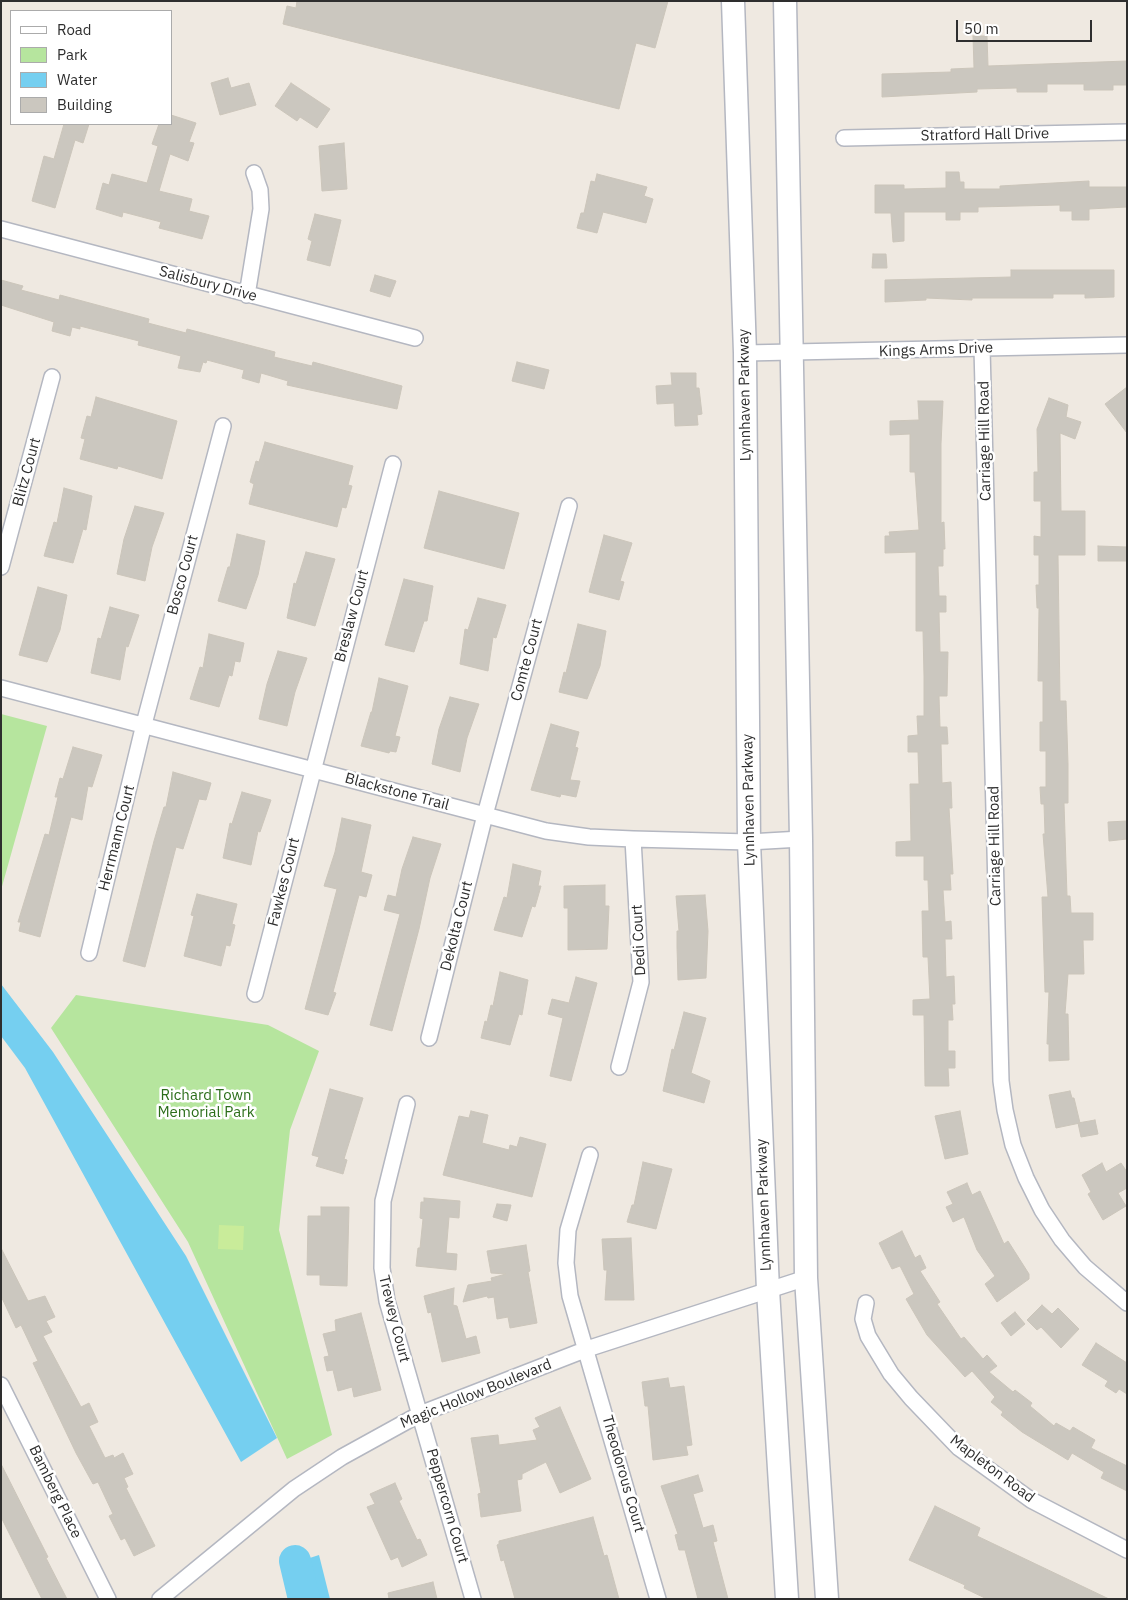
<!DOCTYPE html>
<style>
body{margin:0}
#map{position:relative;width:1128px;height:1600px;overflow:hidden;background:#efe9e1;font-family:"IBM Plex Sans",sans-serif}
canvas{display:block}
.frame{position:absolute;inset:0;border:2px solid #2e2e2e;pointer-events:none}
.legend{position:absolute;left:10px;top:10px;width:162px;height:115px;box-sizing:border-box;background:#fff;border:1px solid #ababab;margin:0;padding:6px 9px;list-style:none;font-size:15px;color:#2e2e2e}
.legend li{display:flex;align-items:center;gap:10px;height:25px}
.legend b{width:25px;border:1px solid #ababab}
.scale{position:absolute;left:956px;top:20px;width:136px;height:22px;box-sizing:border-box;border:2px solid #2e2e2e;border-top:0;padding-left:6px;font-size:15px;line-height:18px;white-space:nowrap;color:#2e2e2e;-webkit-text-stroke:4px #fff;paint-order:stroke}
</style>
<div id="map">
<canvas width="1128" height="1600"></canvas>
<div class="frame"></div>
<ul class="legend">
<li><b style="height:6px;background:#fff"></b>Road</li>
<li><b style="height:14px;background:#b6e59e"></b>Park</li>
<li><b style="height:14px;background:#75cff0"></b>Water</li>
<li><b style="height:14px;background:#cbc7bf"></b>Building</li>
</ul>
<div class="scale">50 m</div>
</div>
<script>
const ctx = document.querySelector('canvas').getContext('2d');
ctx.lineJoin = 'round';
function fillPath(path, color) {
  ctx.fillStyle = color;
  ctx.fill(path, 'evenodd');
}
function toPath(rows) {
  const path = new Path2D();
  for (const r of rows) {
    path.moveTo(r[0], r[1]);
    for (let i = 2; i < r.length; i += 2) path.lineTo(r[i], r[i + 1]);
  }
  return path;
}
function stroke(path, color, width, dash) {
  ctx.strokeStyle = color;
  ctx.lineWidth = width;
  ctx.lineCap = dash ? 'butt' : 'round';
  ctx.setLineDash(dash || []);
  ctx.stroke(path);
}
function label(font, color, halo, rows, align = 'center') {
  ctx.font = font + ' "IBM Plex Sans",sans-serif';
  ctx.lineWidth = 5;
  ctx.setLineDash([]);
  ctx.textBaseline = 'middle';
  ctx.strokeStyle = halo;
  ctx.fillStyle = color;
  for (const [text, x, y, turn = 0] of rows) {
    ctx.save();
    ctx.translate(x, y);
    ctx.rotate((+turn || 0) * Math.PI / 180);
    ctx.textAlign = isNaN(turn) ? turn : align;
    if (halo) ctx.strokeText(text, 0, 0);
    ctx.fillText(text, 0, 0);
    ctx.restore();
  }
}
fillPath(toPath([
 [1,714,47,726,1,890],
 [76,995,268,1025,319,1051,290,1130,279,1230,332,1435,287,1459,188,1242,51,1028]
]), '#b6e59e');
fillPath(toPath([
 [219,1225,244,1226,243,1250,218,1249]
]), '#c9ec9a');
fillPath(toPath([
 [1,984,53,1052,186,1256,277,1438,241,1462,25,1068,1,1036],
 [319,1555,330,1599,295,1599,288,1565]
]), '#75cff0');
stroke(toPath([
 [295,1561,304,1599]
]), '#75cff0', 32);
const building = toPath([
 [297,1,668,1,655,48,636,43,619,109,283,24,287,6,296,8,297,1],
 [973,36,987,36,988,66,1127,61,1127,85,1113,85,1113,90,1084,90,1084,84,1047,84,1047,92,1017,92,1017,88,977,89,977,92,882,97,882,74,951,72,951,69,974,68,973,36],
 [228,78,231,88,249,83,256,105,220,115,211,83,228,78],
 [291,83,330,109,317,128,300,117,297,121,275,106,291,83],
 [171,115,196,123,189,142,194,143,188,161,170,154,159,191,192,199,189,211,209,216,202,239,159,228,161,222,123,212,122,217,96,209,103,183,109,185,112,174,147,183,158,146,152,144,159,124,171,124,171,115],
 [64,124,89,124,83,143,75,140,55,208,32,201,44,156,54,159,64,124],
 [344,143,347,189,322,191,319,146,344,143],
 [946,172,959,172,960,182,964,182,964,189,1000,189,1000,186,1089,181,1089,187,1127,187,1127,207,1089,209,1089,220,1072,220,1072,211,1060,211,1060,205,978,207,978,212,960,212,960,220,946,220,946,212,904,212,904,241,893,242,891,213,875,213,875,185,904,185,904,189,946,188,946,172],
 [597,174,647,187,644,196,653,199,646,223,603,212,597,233,577,228,581,213,584,213,591,181,595,182,597,174],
 [315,214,341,220,330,266,307,260,312,241,308,239,315,214],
 [873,254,886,254,887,268,872,268,873,254],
 [1011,270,1114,270,1114,297,1085,298,1085,294,1053,294,1053,298,972,298,972,300,926,298,926,300,885,302,885,280,1011,277,1011,270],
 [375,275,396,281,390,297,370,291,375,275],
 [1,280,23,286,21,290,59,300,60,295,149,319,148,323,186,333,187,329,275,352,274,357,312,366,313,362,402,386,397,409,287,385,288,381,261,373,259,383,242,378,244,370,207,360,206,363,203,362,200,372,178,368,181,356,138,345,139,341,80,326,80,329,72,327,70,336,52,331,54,322,1,305,1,280],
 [517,362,549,370,544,389,512,381,517,362],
 [671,373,696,373,696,388,699,388,702,414,697,415,698,425,675,426,674,403,657,404,656,386,672,385,671,373],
 [1127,387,1127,433,1105,404,1127,387],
 [96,397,177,421,162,479,118,466,117,469,80,459,85,439,81,438,87,416,91,417,96,397],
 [1049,398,1068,405,1066,417,1081,422,1075,439,1060,433,1061,511,1085,511,1085,555,1058,555,1060,701,1066,701,1068,764,1068,803,1064,803,1067,896,1070,896,1071,913,1093,913,1093,940,1083,940,1084,974,1068,974,1065,1014,1068,1014,1069,1060,1049,1061,1049,1044,1047,1044,1049,992,1045,992,1043,929,1042,897,1048,897,1043,834,1045,834,1044,804,1041,804,1040,787,1046,787,1046,751,1040,751,1040,722,1043,722,1043,681,1038,681,1039,608,1037,608,1036,585,1039,585,1039,555,1034,555,1034,536,1041,537,1041,501,1034,501,1034,472,1038,472,1037,429,1049,398],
 [918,401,943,401,941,444,941,523,944,522,945,549,943,549,943,566,938,566,939,596,946,596,946,612,939,612,940,652,948,652,947,696,939,696,940,727,947,727,948,744,941,744,942,783,951,782,952,808,949,808,953,874,950,874,951,890,943,890,945,922,951,921,952,939,945,939,946,977,954,976,955,1004,952,1004,953,1020,948,1020,948,1051,955,1051,955,1068,948,1068,949,1086,925,1086,924,1015,913,1015,913,1000,930,999,928,957,923,957,922,911,929,911,928,880,924,880,924,856,896,856,896,842,911,841,910,784,919,784,918,752,908,752,908,736,918,735,917,716,924,716,924,676,923,631,916,631,916,552,885,553,885,536,890,536,889,532,919,530,915,472,910,472,910,434,890,435,890,421,919,420,918,401],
 [265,442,353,466,348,485,352,486,346,508,342,507,337,527,249,504,254,484,250,482,256,461,259,462,265,442],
 [64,488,92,496,86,530,83,529,73,563,44,556,54,522,57,523,64,488],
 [439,491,519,513,504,569,424,548,439,491],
 [135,506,164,513,152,547,145,581,117,574,124,539,135,506],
 [237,534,265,541,258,575,246,609,218,601,228,567,230,567,237,534],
 [604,535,632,543,620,581,624,582,619,600,589,592,604,535],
 [1098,546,1127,547,1127,561,1098,561,1098,546],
 [306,552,335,559,315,626,287,618,294,583,296,584,306,552],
 [404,579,433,586,427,621,424,621,414,652,385,645,404,579],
 [38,587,67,595,60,630,47,662,19,655,38,587],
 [478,598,506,605,496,638,493,637,488,671,460,664,465,629,468,630,478,598],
 [110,607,139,615,128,647,126,646,120,680,91,673,98,638,101,639,110,607],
 [578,624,606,631,600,666,587,699,559,692,564,672,566,673,578,624],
 [209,634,244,643,240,662,235,661,232,676,229,675,219,707,190,699,200,667,203,668,209,634],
 [278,651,307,658,295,692,287,726,259,719,267,684,278,651],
 [379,678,408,686,395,736,400,737,396,752,390,751,389,753,361,746,371,712,372,712,379,678],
 [450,697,479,704,467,738,460,772,432,764,439,729,450,697],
 [551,724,579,732,575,747,578,748,570,780,580,781,576,797,561,794,560,797,531,790,551,724],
 [73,747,102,755,92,787,88,786,82,820,71,817,40,937,19,931,21,922,18,922,45,834,49,835,58,797,55,797,60,778,63,779,73,747],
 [173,772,211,783,206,800,199,799,183,849,176,847,145,967,123,961,154,841,164,807,166,807,173,772],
 [242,792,271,800,260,832,258,831,251,865,223,858,230,823,232,824,242,792],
 [342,818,371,825,361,872,372,875,366,897,359,895,333,992,336,993,328,1015,305,1009,337,889,324,886,335,852,342,818],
 [1127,821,1127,839,1109,841,1108,822,1127,821],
 [413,837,441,844,430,878,419,929,392,1031,370,1025,400,914,384,910,388,895,396,897,402,869,413,837],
 [513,864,541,871,538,886,541,886,535,907,532,906,522,937,494,930,504,897,507,898,513,864],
 [605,885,605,906,609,906,607,949,568,950,568,908,564,908,564,886,605,885],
 [197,894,237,904,232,924,235,925,230,946,226,945,221,966,184,956,194,916,191,915,197,894],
 [705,895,708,931,706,978,678,980,677,947,677,931,679,931,676,896,705,895],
 [500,972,528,980,522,1015,519,1014,510,1045,481,1038,485,1021,487,1022,491,1005,493,1006,500,972],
 [576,977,597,983,571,1081,550,1076,563,1018,548,1014,552,999,569,1003,576,977],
 [684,1012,706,1018,691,1073,710,1081,704,1103,663,1091,672,1049,674,1050,684,1012],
 [330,1089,363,1098,344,1159,347,1160,343,1174,316,1166,319,1157,312,1155,330,1089],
 [1070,1091,1072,1098,1074,1098,1080,1123,1056,1128,1049,1095,1070,1091],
 [471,1111,488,1115,482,1143,509,1150,510,1145,517,1147,520,1137,546,1144,532,1197,443,1175,459,1116,469,1118,471,1111],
 [960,1111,968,1154,945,1159,935,1116,960,1111],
 [1095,1120,1098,1134,1081,1137,1078,1123,1095,1120],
 [643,1162,672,1169,656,1229,627,1222,632,1205,634,1205,643,1162],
 [1102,1163,1106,1172,1121,1163,1127,1172,1127,1188,1118,1193,1126,1206,1103,1220,1088,1194,1091,1192,1082,1175,1102,1163],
 [967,1183,972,1195,980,1191,1004,1244,1008,1241,1029,1274,1029,1279,997,1302,985,1284,995,1276,977,1250,964,1217,953,1222,946,1207,953,1204,947,1192,967,1183],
 [424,1198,460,1201,459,1218,449,1217,446,1253,457,1254,456,1270,416,1266,418,1248,420,1248,423,1219,420,1218,421,1202,424,1202,424,1198],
 [497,1204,511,1205,507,1221,493,1217,497,1204],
 [321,1207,349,1207,347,1286,320,1285,320,1275,307,1275,308,1216,321,1216,321,1207],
 [902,1231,915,1258,920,1255,926,1268,920,1271,940,1302,937,1304,961,1339,964,1337,983,1359,987,1355,997,1366,989,1372,1013,1392,1015,1390,1032,1403,1030,1406,1054,1426,1056,1423,1070,1431,1073,1427,1095,1440,1091,1448,1127,1466,1127,1491,1101,1478,1104,1472,1072,1453,1068,1460,1022,1432,1001,1415,1003,1412,991,1402,995,1397,972,1371,965,1377,927,1335,906,1299,914,1294,900,1266,892,1269,879,1243,902,1231],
 [631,1238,634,1300,605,1300,607,1270,604,1270,602,1239,631,1238],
 [526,1245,530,1271,528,1272,537,1323,510,1328,508,1317,497,1319,494,1297,488,1298,487,1296,463,1302,468,1285,492,1281,491,1278,506,1274,491,1273,487,1251,526,1245],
 [1,1248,28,1301,45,1296,55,1317,46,1321,52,1332,43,1336,81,1407,89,1403,98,1422,89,1426,105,1458,113,1455,114,1458,123,1453,133,1474,124,1478,128,1487,126,1488,155,1546,134,1556,125,1538,121,1540,109,1516,113,1514,98,1482,93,1484,76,1453,33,1363,38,1361,21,1325,16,1328,1,1296,1,1248],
 [454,1288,453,1305,457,1306,466,1339,476,1336,480,1353,442,1362,431,1312,428,1313,424,1296,454,1288],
 [1042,1305,1052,1314,1058,1308,1079,1329,1061,1348,1041,1327,1037,1330,1027,1320,1042,1305],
 [1015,1312,1025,1324,1011,1336,1001,1323,1015,1312],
 [361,1313,381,1390,354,1397,352,1387,338,1391,333,1370,327,1371,324,1357,329,1356,323,1334,336,1331,335,1320,361,1313],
 [1096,1343,1127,1363,1127,1394,1119,1389,1116,1393,1105,1386,1108,1381,1082,1365,1096,1343],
 [668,1378,670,1388,684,1386,692,1445,686,1446,688,1455,653,1460,648,1406,645,1406,642,1382,668,1378],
 [560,1407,591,1479,560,1493,546,1462,522,1474,522,1479,517,1480,521,1511,481,1517,478,1494,481,1493,471,1438,498,1435,499,1445,537,1440,533,1430,540,1427,535,1418,560,1407],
 [1,1464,48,1557,46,1558,67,1599,42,1599,1,1517,1,1464],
 [698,1475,703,1491,693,1494,703,1528,713,1525,717,1541,713,1542,728,1599,698,1599,685,1550,679,1550,675,1535,678,1534,661,1486,698,1475],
 [395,1483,402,1499,399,1501,417,1540,420,1539,427,1555,402,1567,398,1557,391,1560,367,1507,375,1504,370,1494,395,1483],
 [935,1506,980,1528,977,1536,1109,1599,987,1599,964,1588,965,1585,909,1560,935,1506],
 [593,1517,604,1556,607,1555,619,1599,515,1599,504,1560,501,1561,497,1545,499,1544,499,1541,593,1517],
 [433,1582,437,1599,389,1599,388,1593,433,1582]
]);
fillPath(building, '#cbc7bf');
stroke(building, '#cbc5ba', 1);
const street = toPath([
 [844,138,1127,132],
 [1,229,415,338],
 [247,295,261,209,260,190,254,173],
 [982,348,1001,1081,1005,1110,1013,1145,1026,1178,1042,1210,1062,1240,1085,1267,1127,1303],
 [745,353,1127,345],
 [1,567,52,377],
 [1,688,546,831,589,837,633,839,749,842,801,839],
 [89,953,144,724,223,426],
 [255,994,393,464],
 [429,1038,485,815,569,506],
 [619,1067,641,982,633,839],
 [407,1104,383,1201,382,1268,387,1301,473,1599],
 [590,1155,568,1230,566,1263,570,1296,658,1599],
 [866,1303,863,1319,868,1336,891,1374,911,1398,959,1448,1031,1500,1127,1550],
 [1,1385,108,1599],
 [160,1599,294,1489,342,1457,420,1414,587,1349,806,1278]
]);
const secondary = toPath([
 [733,1,745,353,749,842,768,1290,787,1599],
 [785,1,801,839,806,1278,827,1599]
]);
stroke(street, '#b4b7c1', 18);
stroke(secondary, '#b4b7c1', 25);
stroke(street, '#fff', 15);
stroke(secondary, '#fff', 22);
label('15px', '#2e2e2e', '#fff', [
 ["Stratford Hall Drive",985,135,-1],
 ["Salisbury Drive",208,284,15],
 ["Kings Arms Drive",936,350,-2],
 ["Lynnhaven Parkway",745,395,-91],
 ["Carriage Hill Road",985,441,-91],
 ["Blitz Court",27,472,-75],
 ["Bosco Court",183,575,-75],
 ["Breslaw Court",352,616,-75],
 ["Comte Court",527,660,-75],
 ["Blackstone Trail",397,792,15],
 ["Lynnhaven Parkway",749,800,-91],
 ["Herrmann Court",117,838,-76],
 ["Carriage Hill Road",995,846,-91],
 ["Fawkes Court",284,882,-76],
 ["Dekolta Court",457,926,-76],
 ["Dedi Court",639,940,-93],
 ["Lynnhaven Parkway",764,1205,-92],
 ["Trewey Court",394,1319,76],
 ["Magic Hollow Boulevard",476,1394,-22],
 ["Mapleton Road",992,1469,37],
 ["Theodorous Court",623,1474,74],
 ["Bamberg Place",55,1492,64],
 ["Peppercorn Court",447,1506,74]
]);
label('15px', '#2c6e1b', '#fff', [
 ["Richard Town",206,1096],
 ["Memorial Park",206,1113]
]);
</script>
